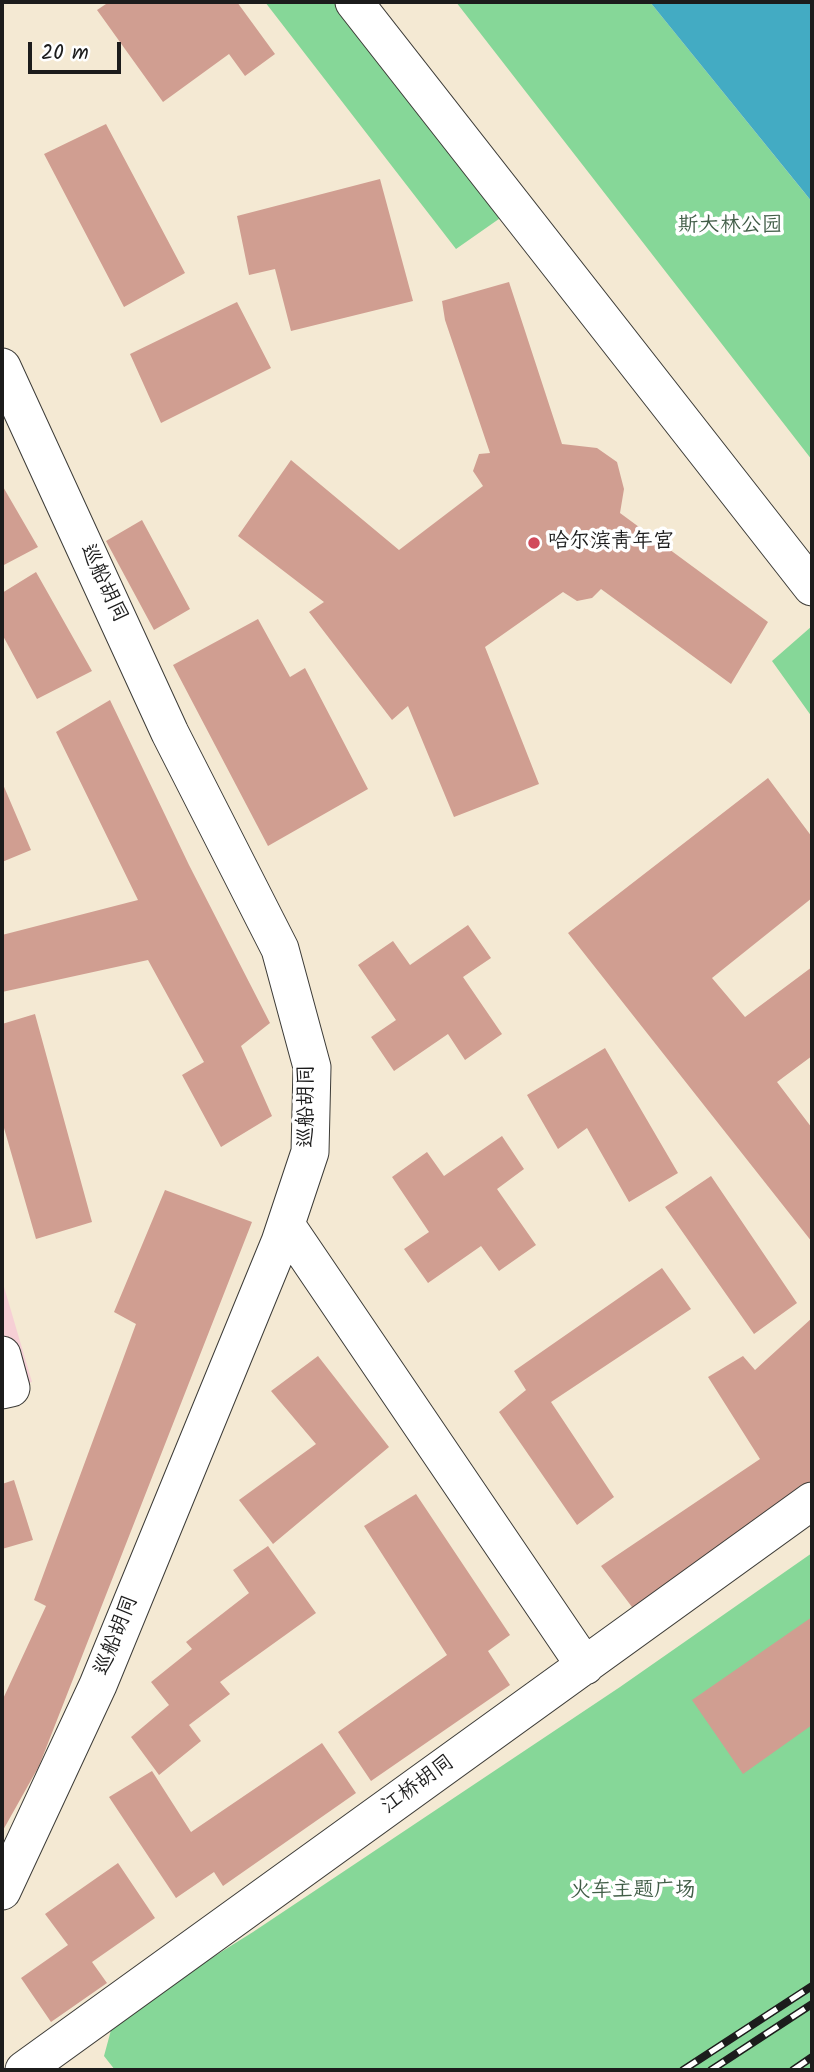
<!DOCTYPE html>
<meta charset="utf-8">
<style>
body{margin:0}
#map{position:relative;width:814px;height:2072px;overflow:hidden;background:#f4e9d3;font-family:Kalam,sans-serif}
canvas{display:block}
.frame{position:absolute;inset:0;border:4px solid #1c1c1c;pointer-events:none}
.scale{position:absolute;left:28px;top:42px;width:93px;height:32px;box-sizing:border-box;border:4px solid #1c1c1c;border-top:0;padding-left:9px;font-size:21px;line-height:24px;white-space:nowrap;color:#1c1c1c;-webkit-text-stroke:5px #fff;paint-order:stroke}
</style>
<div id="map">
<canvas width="814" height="2072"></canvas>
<div class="frame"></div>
<div class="scale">20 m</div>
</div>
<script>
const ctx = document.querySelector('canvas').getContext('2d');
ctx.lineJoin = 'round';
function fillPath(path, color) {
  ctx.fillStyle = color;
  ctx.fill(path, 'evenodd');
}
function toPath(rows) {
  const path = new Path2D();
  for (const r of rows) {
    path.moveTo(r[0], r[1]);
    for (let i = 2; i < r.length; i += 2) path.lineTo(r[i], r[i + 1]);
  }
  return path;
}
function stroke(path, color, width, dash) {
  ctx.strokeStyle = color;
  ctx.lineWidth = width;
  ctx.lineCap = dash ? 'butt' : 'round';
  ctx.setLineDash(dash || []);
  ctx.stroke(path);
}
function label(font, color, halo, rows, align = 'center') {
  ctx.font = font + ' Kalam,"LXGW WenKai TC",sans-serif';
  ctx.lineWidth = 7;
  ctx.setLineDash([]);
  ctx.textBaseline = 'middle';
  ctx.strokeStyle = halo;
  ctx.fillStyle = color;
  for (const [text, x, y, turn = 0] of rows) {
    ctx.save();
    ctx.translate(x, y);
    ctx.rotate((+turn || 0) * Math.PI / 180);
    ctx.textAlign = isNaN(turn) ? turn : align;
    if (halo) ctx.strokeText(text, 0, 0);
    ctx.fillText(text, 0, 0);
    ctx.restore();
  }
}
fillPath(toPath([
 [2,1280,32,1382,2,1390]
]), '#f6cfd5');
fillPath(toPath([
 [265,2,335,2,506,214,456,249],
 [456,2,650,2,812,202,812,460],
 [812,626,812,717,772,661],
 [812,1553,812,2070,115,2070,104,2056,114,2019,253,1932,620,1687]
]), '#86d798');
fillPath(toPath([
 [650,2,812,2,812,202,804,192]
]), '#43abc3');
fillPath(toPath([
 [109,2,237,2,275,54,245,76,229,54,163,102,97,10],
 [106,124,185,273,124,307,44,154],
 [380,179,413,301,291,331,275,269,249,275,237,216],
 [509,282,562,444,597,448,617,462,624,489,620,513,768,622,731,684,601,589,592,598,577,601,563,592,485,647,539,784,454,817,408,706,392,720,309,612,324,602,238,536,291,460,399,550,483,486,473,471,479,454,490,453,445,320,442,301],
 [237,302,271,368,161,423,130,354],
 [2,485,38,547,2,566],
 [142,520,190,609,154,630,106,541],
 [36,572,92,671,37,699,2,634,2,593],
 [258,619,290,677,305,668,368,789,268,846,173,665],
 [110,700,189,865,270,1023,241,1046,272,1116,221,1147,182,1075,204,1062,148,960,2,992,2,935,138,900,56,732],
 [768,778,812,837,812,898,712,978,745,1017,812,967,812,1056,777,1082,812,1128,812,1242,568,933],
 [2,782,31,850,2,862],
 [468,925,491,958,463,977,502,1034,465,1060,448,1034,394,1071,371,1037,396,1020,358,965,393,941,410,965],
 [35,1014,92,1222,36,1239,2,1121,2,1024],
 [605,1048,678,1173,629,1202,587,1128,558,1149,527,1095],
 [502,1136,524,1169,497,1189,536,1245,499,1271,481,1246,428,1283,404,1249,429,1232,392,1177,427,1152,444,1176],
 [711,1176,797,1303,754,1334,665,1207],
 [165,1190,252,1222,39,1766,2,1832,2,1701,46,1606,34,1600,136,1324,114,1312],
 [662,1268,691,1309,551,1402,614,1497,577,1525,499,1412,526,1390,514,1371],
 [812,1318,812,1489,638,1615,601,1566,760,1459,708,1377,743,1356,755,1370],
 [318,1356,389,1447,273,1544,239,1500,316,1444,271,1391],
 [14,1480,33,1540,2,1549,2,1484],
 [416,1494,510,1635,488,1651,510,1685,371,1781,338,1732,447,1655,364,1526],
 [268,1546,316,1613,220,1682,230,1694,189,1725,201,1741,159,1775,131,1737,169,1705,151,1682,192,1649,186,1642,249,1593,233,1570],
 [812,1617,812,1725,743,1774,692,1700],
 [322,1743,356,1793,223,1886,214,1872,176,1898,109,1797,152,1771,191,1832],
 [118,1863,155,1918,92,1962,107,1983,51,2022,21,1978,68,1945,45,1914]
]), '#d09e91');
const minor = toPath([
 [354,2,812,587],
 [2,367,170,733,280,949,312,1067,310,1152,280,1242,98,1685,2,1891],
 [286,1225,585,1666],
 [2,1355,11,1388,2,1390],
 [24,2070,812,1501]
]);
stroke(minor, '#3c3b37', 39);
stroke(minor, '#fff', 37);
const rail = toPath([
 [683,2070,812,1986],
 [711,2070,812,2004],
 [793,2070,812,2057]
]);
stroke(rail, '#1c1c1c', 8);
stroke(rail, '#fff', 5, [16]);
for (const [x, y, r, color] of [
 [534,543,7,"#d1495b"]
]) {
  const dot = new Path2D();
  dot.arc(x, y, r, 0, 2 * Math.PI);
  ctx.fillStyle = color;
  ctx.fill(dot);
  stroke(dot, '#fff', 2.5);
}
label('21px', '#415d47', '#fff', [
 ["斯大林公园",730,227],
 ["火车主题广场",633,1892]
]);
label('21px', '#1c1c1c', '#fff', [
 ["哈尔滨青年宫",548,543]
], 'left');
label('21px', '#1c1c1c', '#fff', [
 ["巡船胡同",102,584,65],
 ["巡船胡同",308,1106,-90],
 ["巡船胡同",118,1636,-68],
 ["江桥胡同",419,1786,-36]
]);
</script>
